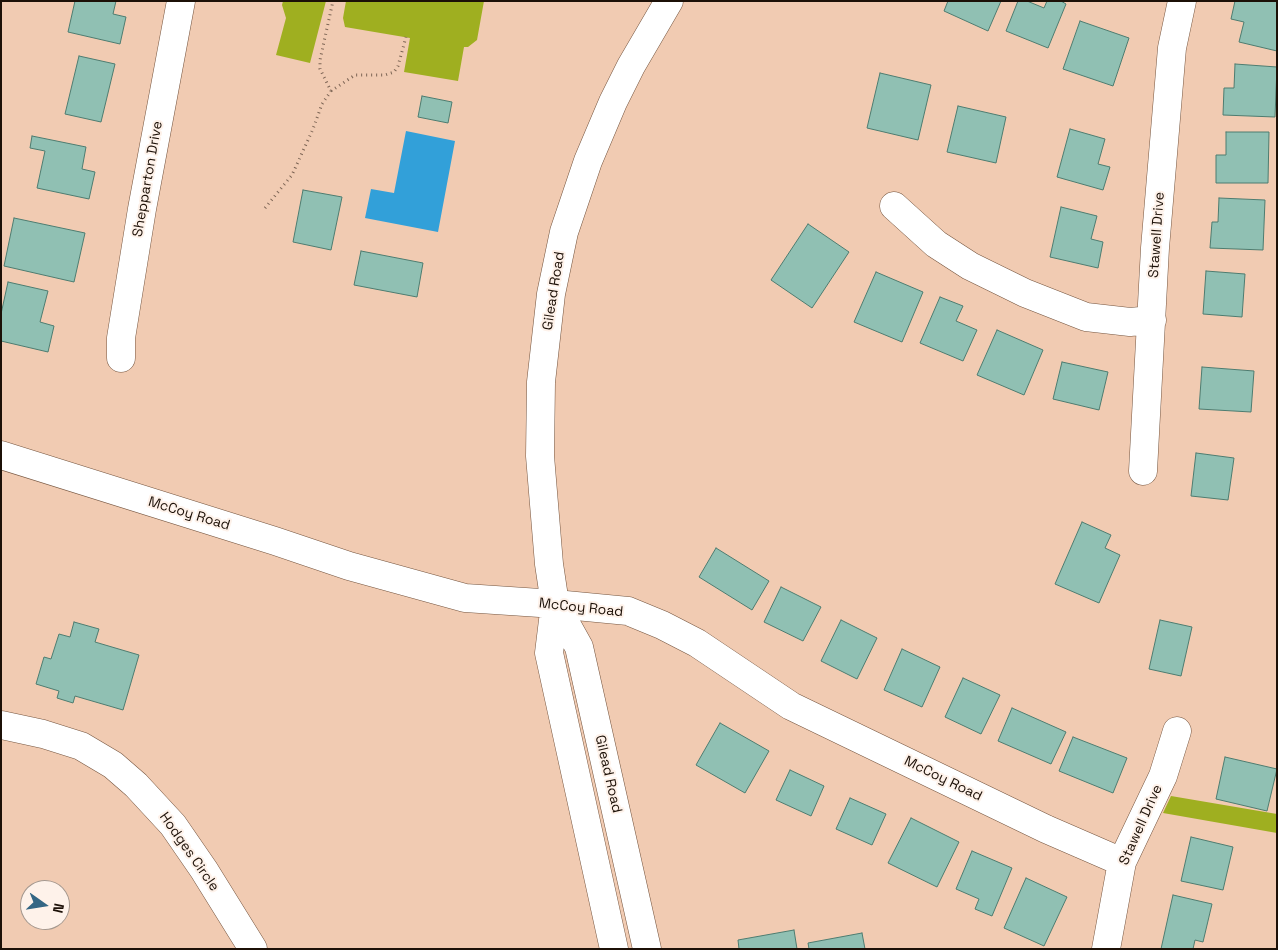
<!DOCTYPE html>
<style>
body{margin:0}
#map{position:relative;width:1278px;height:950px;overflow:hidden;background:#f1cbb2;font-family:"Space Grotesk",sans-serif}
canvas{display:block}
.frame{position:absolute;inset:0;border:2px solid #1c1007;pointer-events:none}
.north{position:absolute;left:20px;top:880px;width:50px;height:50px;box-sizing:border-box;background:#fef2ea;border:1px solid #a4988f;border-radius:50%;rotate:103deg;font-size:14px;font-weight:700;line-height:20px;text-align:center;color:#1c1007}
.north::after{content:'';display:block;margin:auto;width:18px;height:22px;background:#346684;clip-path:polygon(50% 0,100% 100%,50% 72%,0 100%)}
</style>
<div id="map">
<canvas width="1278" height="950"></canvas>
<div class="frame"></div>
<div class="north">N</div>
</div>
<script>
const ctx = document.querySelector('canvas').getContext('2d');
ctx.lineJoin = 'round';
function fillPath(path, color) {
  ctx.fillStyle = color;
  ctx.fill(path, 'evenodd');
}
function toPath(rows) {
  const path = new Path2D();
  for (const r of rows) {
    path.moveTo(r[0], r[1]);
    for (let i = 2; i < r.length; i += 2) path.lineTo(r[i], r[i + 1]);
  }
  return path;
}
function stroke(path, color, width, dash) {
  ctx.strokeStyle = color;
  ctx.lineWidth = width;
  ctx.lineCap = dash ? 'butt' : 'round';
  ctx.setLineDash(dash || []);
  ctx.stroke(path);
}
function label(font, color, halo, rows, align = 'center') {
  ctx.font = font + ' "Space Grotesk",sans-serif';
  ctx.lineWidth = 4;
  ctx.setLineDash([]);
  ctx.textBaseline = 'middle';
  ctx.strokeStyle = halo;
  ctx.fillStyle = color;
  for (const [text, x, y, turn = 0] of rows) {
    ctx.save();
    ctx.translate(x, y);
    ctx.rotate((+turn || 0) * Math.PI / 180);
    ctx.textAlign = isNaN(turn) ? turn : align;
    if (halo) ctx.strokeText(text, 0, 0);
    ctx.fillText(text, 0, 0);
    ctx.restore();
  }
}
fillPath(toPath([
 [283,1,326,1,310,63,276,55,286,18,282,5],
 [346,1,484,1,477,40,468,47,464,47,458,81,404,72,410,38,345,27,343,18],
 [1171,796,1277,814,1277,833,1163,813]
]), '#9faf20');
fillPath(toPath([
 [406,131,455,141,438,232,365,218,371,189,394,193]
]), '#32a0d9');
const building = toPath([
 [75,1,116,1,113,14,126,17,120,44,68,32,75,1],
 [948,1,1001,1,988,31,944,11,948,1],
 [1018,1,1027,1,1044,8,1047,1,1061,1,1066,4,1048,48,1006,31,1018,1],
 [1235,1,1277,1,1277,51,1239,42,1244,22,1231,19,1235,1],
 [1080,21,1129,38,1113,86,1063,69,1080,21],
 [79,56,115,64,101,122,65,114,79,56],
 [1235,64,1277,67,1275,117,1223,115,1224,88,1234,88,1235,64],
 [880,73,931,85,918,140,867,128,880,73],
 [422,96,452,102,448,123,418,117,422,96],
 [958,106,1006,117,996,163,947,152,958,106],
 [1070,129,1105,139,1098,164,1110,167,1103,190,1057,177,1070,129],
 [1226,132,1269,132,1268,183,1216,183,1216,155,1226,155,1226,132],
 [32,136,86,147,82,169,95,172,89,199,37,188,45,151,30,148,32,136],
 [303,190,342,197,331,250,293,242,303,190],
 [1219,198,1265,200,1263,250,1210,248,1212,222,1218,222,1219,198],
 [1061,207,1097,216,1091,239,1103,242,1098,268,1050,257,1061,207],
 [14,218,85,233,74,282,4,266,14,218],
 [808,224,849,252,812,308,771,280,808,224],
 [361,251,423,263,417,297,354,285,361,251],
 [1206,271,1245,274,1242,317,1203,314,1206,271],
 [876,272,923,292,902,342,854,322,876,272],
 [8,282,48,291,40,322,54,326,48,352,1,341,1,314,8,282],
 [940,297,963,306,956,321,977,330,963,361,920,343,940,297],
 [997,330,1043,350,1024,395,977,375,997,330],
 [1062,362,1108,372,1099,410,1053,399,1062,362],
 [1202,367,1254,371,1251,412,1199,409,1202,367],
 [1196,453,1234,458,1228,500,1191,496,1196,453],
 [1082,522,1111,535,1105,548,1120,555,1099,603,1055,584,1082,522],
 [716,548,769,581,752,610,699,577,716,548],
 [781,587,821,607,803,641,764,622,781,587],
 [841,620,877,638,857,679,821,661,841,620],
 [1160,620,1192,627,1181,676,1149,669,1160,620],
 [74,622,99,629,95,642,139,655,123,710,75,696,73,703,57,698,59,691,36,684,44,657,51,659,59,634,70,637,74,622],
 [902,649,940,667,922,707,884,690,902,649],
 [963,678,1000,695,981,734,945,717,963,678],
 [1012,708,1066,732,1051,764,998,741,1012,708],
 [720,723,769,751,745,793,696,765,720,723],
 [1073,737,1127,758,1113,793,1059,771,1073,737],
 [1225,757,1277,769,1267,811,1216,799,1225,757],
 [790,770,824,786,811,816,776,800,790,770],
 [850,798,886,814,872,845,836,829,850,798],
 [911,818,959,842,937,887,888,863,911,818],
 [1191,837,1233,847,1223,890,1181,881,1191,837],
 [972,851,1012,868,992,916,975,909,979,899,956,889,972,851],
 [1026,878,1067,897,1044,946,1004,928,1026,878],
 [1173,895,1212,904,1203,942,1195,940,1193,949,1161,949,1173,895],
 [794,930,797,949,739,949,738,940,794,930],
 [862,933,865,949,809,949,808,943,862,933]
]);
fillPath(building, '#90c0b3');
stroke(building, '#4d7c70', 1);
const minor = toPath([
 [894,206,936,244,970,266,1025,293,1086,317,1130,322,1152,320],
 [121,358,121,338,142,209,181,1],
 [1143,471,1155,248,1172,48,1182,1],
 [555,604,628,611,662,625,697,643,791,706,1046,829,1122,862],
 [1,725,43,734,81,746,113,765,136,785,173,825,204,870,253,949],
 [1106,949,1122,862,1163,776,1177,731]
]);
const major = toPath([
 [1,455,275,541,349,566,465,598,555,604],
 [555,604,579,647,647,949],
 [614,949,549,653,555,604,549,564,540,456,541,382,551,294,564,232,588,161,613,102,631,66,669,1]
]);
stroke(minor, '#75553f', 29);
stroke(major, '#75553f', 29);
stroke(toPath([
 [331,91,355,75,385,75,394,72,398,66,406,37],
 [265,208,292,175,313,129,322,104,331,91,320,69,320,60,333,1]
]), '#7d6555', 3, [1, 4]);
stroke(minor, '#fff', 28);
stroke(major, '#fff', 28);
label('14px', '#1c1007', '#fef2ea', [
 ["Shepparton Drive",148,179,-80],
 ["Stawell Drive",1157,235,-86],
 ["Gilead Road",554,291,-81],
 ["McCoy Road",189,514,17],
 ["McCoy Road",581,608,6],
 ["Gilead Road",608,774,77],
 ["McCoy Road",943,779,26],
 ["Stawell Drive",1141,825,-66],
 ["Hodges Circle",189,852,55]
]);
</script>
